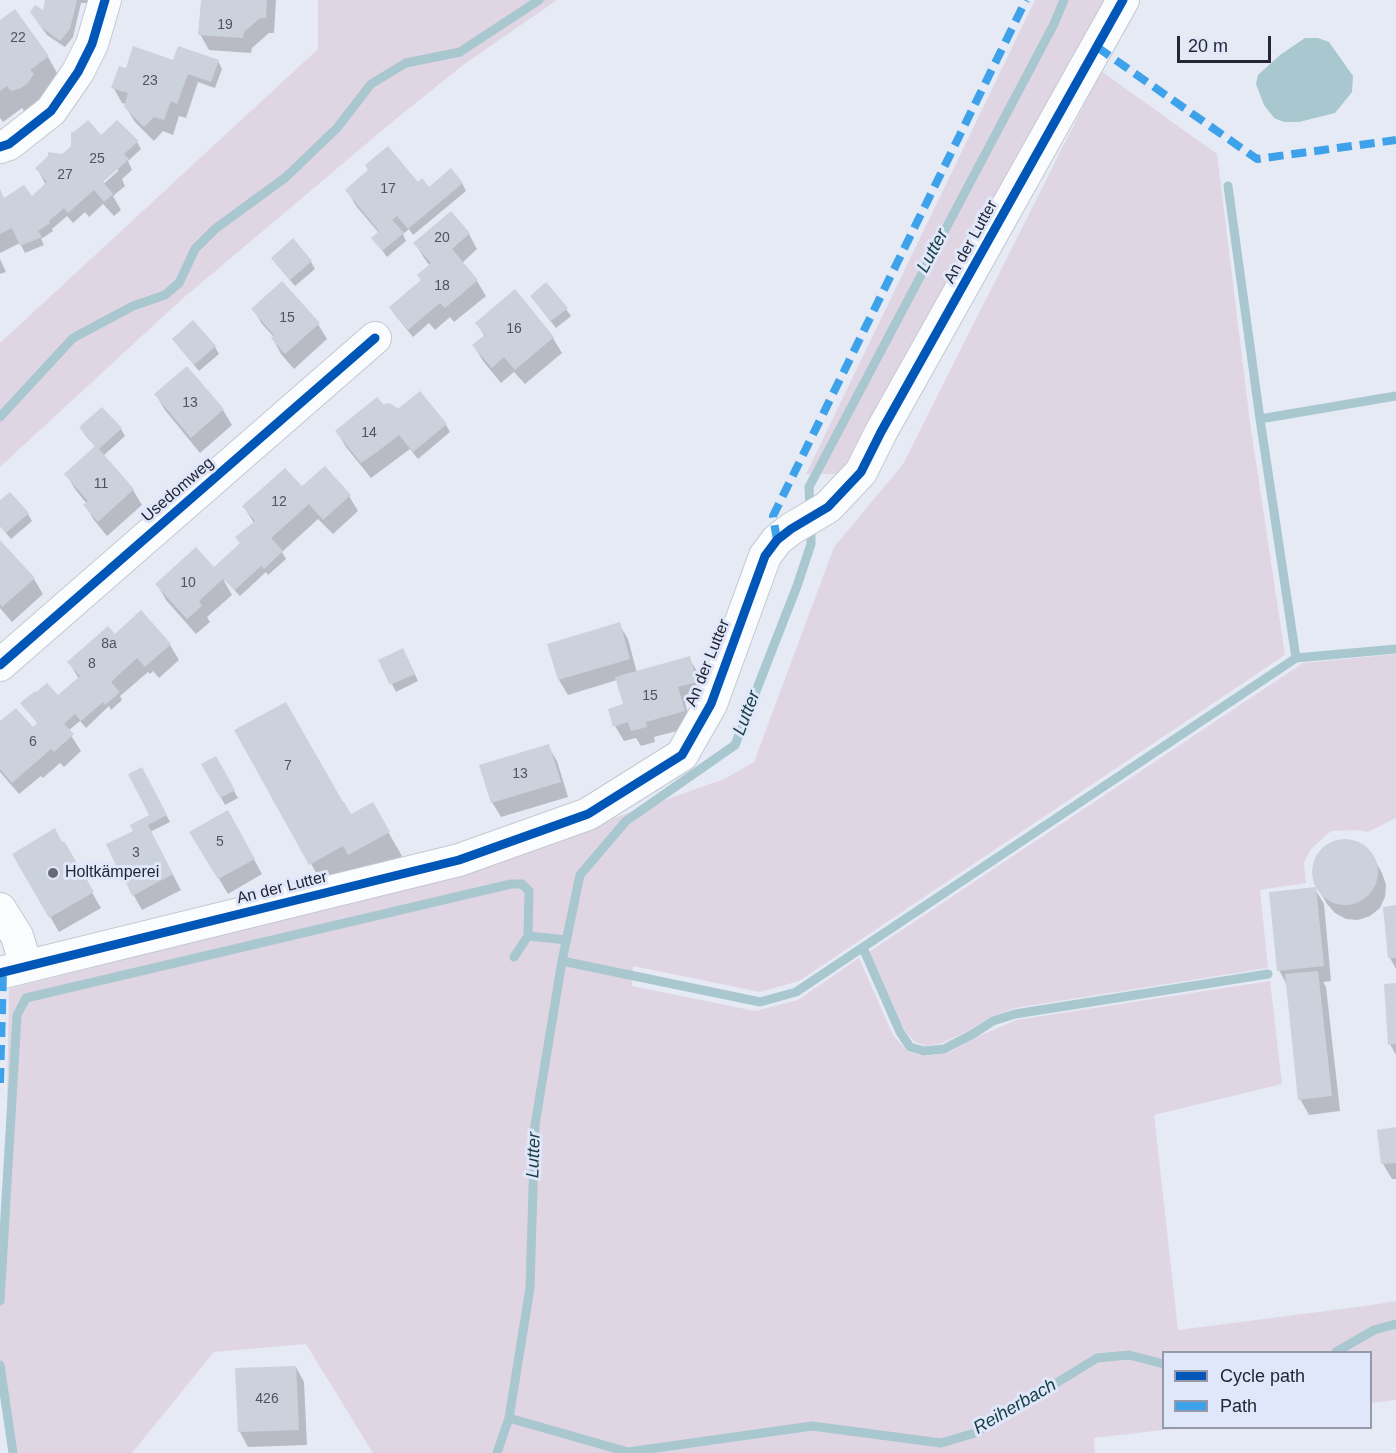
<!DOCTYPE html>
<meta charset="utf-8">
<style>
body{margin:0}
#map{position:relative;width:1396px;height:1453px;overflow:hidden;background:#e6eaf4;font-family:Helvetica,sans-serif}
canvas{display:block}
.legend{position:absolute;left:1162px;top:1351px;width:210px;height:78px;box-sizing:border-box;background:#e0e7fa;border:2px solid #959aaa;margin:0;padding:8px 10px;list-style:none;font-size:18px;color:#242733}
.legend li{display:flex;align-items:center;gap:12px;height:30px}
.legend b{width:30px;border:2px solid #959aaa}
.scale{position:absolute;left:1177px;top:36px;width:94px;height:27px;box-sizing:border-box;border:3px solid #242733;border-top:0;padding-left:8px;font-size:18px;line-height:21px;white-space:nowrap;color:#242733;-webkit-text-stroke:4px #e0e7fa;paint-order:stroke}
</style>
<div id="map">
<canvas width="1396" height="1453"></canvas>
<ul class="legend">
<li><b style="height:8px;background:#0057b8"></b>Cycle path</li>
<li><b style="height:8px;background:#3ea2eb"></b>Path</li>
</ul>
<div class="scale">20 m</div>
</div>
<script>
const ctx = document.querySelector('canvas').getContext('2d');
ctx.lineJoin = 'round';
function fillPath(path, color) {
  ctx.fillStyle = color;
  ctx.fill(path, 'evenodd');
}
function toPath(rows) {
  const path = new Path2D();
  for (const r of rows) {
    if (r.length === 3) {
      path.moveTo(r[0] + r[2], r[1]);
      path.arc(r[0], r[1], r[2], 0, 2 * Math.PI);
      continue;
    }
    path.moveTo(r[0], r[1]);
    for (let i = 2; i < r.length; i += 2) path.lineTo(r[i], r[i + 1]);
  }
  return path;
}
function stroke(path, color, width, dash) {
  ctx.strokeStyle = color;
  ctx.lineWidth = width;
  ctx.lineCap = dash ? 'butt' : 'round';
  ctx.setLineDash(dash || []);
  ctx.stroke(path);
}
function label(font, color, halo, rows, align = 'center') {
  ctx.font = font + ' Helvetica,sans-serif';
  ctx.lineWidth = 6;
  ctx.setLineDash([]);
  ctx.textBaseline = 'middle';
  ctx.strokeStyle = halo;
  ctx.fillStyle = color;
  for (const [text, x, y, turn = 0] of rows) {
    ctx.save();
    ctx.translate(x, y);
    ctx.rotate((+turn || 0) * Math.PI / 180);
    ctx.textAlign = isNaN(turn) ? turn : align;
    if (halo) ctx.strokeText(text, 0, 0);
    ctx.fillText(text, 0, 0);
    ctx.restore();
  }
}
fillPath(toPath([
 [318,0,557,0,463,65,391,123,181,300,0,467,0,343,318,49],
 [1035,0,1104,0,848,474,806,474],
 [1101,71,1217,154,1250,422,1285,655,799,981,760,992,633,966,632,986,755,1011,798,1000,859,958,893,1035,908,1052,926,1056,948,1053,979,1036,1016,1020,1270,981,1282,1084,1154,1115,1178,1330,1365,1306,1396,1301,1396,1400,1371,1403,1370,1352,1164,1352,1164,1428,1180,1428,1094,1438,1095,1453,373,1453,306,1344,214,1352,132,1453,13,1453,0,1393,0,1229,6,1159,9,989,463,872,724,779,754,762,834,547,903,464],
 [1396,654,1396,818,1368,832,1357,830,1331,831,1311,849,1304,863,1306,883,1260,890,1268,968,1015,1008,991,1017,970,1030,942,1043,926,1046,915,1042,905,1031,869,952,1303,663]
]), '#e0d6e3');
fillPath(toPath([
 [1305,38,1318,38,1329,42,1353,76,1352,92,1335,113,1299,122,1284,122,1274,118,1264,105,1256,84,1258,75,1280,55]
]), '#a8c7ce');
fillPath(toPath([
 [46,0,87,0,87,3,81,3,73,37,65,47,47,35,36,20,44,12],
 [202,0,276,0,274,33,269,33,252,48,251,53,209,50,200,34],
 [0,22,48,57,61,80,43,93,46,98,25,113,22,108,3,122,0,118],
 [218,61,222,69,215,88,198,82,186,118,179,116,173,135,163,131,154,141,135,122,125,106,126,104,122,103,113,87,127,70,177,62],
 [101,137,137,142,141,149,128,161,132,170,122,179,125,186,113,196,121,210,114,216,103,204,89,217,85,212,73,223,67,216,52,229,53,231,41,239,44,245,25,253,20,243,0,253,0,192,4,199,32,198,46,185,37,168],
 [118,167,118,171,99,188,97,185],
 [462,183,466,191,413,235,409,229,403,234,406,241,387,257,373,238,379,233,356,206,347,190,433,194],
 [469,234,477,249,462,263,477,281,486,296,454,322,450,317,435,330,429,323,413,337,395,315,390,308,422,281,430,266,424,258,415,243],
 [273,258,311,262,315,269,295,286,277,265],
 [0,259,6,272,0,274],
 [531,296,566,309,571,316,556,328,536,303],
 [253,309,318,324,327,339,294,369,281,354,273,339,274,337,262,324],
 [477,323,553,338,562,353,525,384,514,372,501,383,483,361,474,346,485,337],
 [174,339,215,347,219,354,199,371,178,346],
 [156,395,223,410,232,425,200,453,165,410],
 [394,408,446,425,450,432,418,459,410,449,371,478,346,447,337,432,388,413],
 [81,427,121,429,125,436,103,456,133,490,142,505,107,536,94,520,85,505,87,504,75,489,66,474,96,447,85,435],
 [302,488,349,496,358,511,333,534,318,519,282,552,286,559,268,575,266,572,240,596,225,580,224,581,232,595,207,617,210,622,196,634,166,600,157,584,214,569,241,544,254,523,244,507],
 [0,502,28,514,32,521,11,539,0,526],
 [0,543,34,579,43,594,12,622,0,608],
 [619,624,628,639,637,673,689,658,698,673,705,697,685,703,692,727,654,737,655,742,641,746,636,738,624,741,615,726,625,705,617,680,568,695,559,680],
 [115,636,170,645,179,660,159,678,153,671,150,674,148,672,120,696,122,700,111,710,109,706,86,728,80,721,68,731,81,751,64,767,60,763,43,778,41,776,19,794,0,772,0,723,33,729,58,698,79,679,69,662],
 [407,657,418,681,396,692,380,661],
 [237,731,351,816,372,804,402,856,363,878,357,868,324,887],
 [548,746,557,761,568,797,501,817,492,802],
 [215,758,238,798,225,805,203,765],
 [146,776,170,822,150,832,181,890,142,910,124,878,108,845,135,831,151,816],
 [228,812,262,874,228,894,212,867,211,868,191,832],
 [1342,841,1354,842,1365,848,1373,857,1382,873,1386,885,1385,897,1380,908,1370,916,1358,920,1346,919,1335,913,1327,904,1318,888,1314,876,1315,864,1321,853,1330,845],
 [63,843,101,908,59,932,14,854],
 [1315,889,1324,904,1331,981,1323,982,1326,987,1340,1111,1309,1115,1300,1099,1287,985,1279,970],
 [1396,907,1396,969,1390,958],
 [1396,985,1396,1055,1390,1044],
 [1396,1129,1396,1179,1392,1179,1383,1164,1379,1131],
 [296,1367,304,1382,307,1445,248,1447,240,1432]
]), '#0003');
stroke(toPath([
 [1228,186,1260,419,1296,658],
 [0,417,73,338,133,306,165,295,179,283,195,249,215,229,286,177,337,128,371,84,406,63,460,52,539,0],
 [1260,419,1396,396],
 [810,511,809,487,1054,24,1064,0],
 [528,936,567,940],
 [863,948,900,1032,910,1047,924,1051,944,1049,973,1034,993,1021,1015,1014,1268,974],
 [562,961,760,1002,796,992,1296,658,1396,649],
 [0,1301,17,1015,26,998,511,884,522,884,529,891,528,936,514,957],
 [1336,1352,1374,1330,1396,1324],
 [0,1365,13,1453],
 [509,1418,628,1452,812,1426,941,1443,975,1433,1097,1358,1129,1355,1164,1364],
 [497,1453,509,1418,530,1288,535,1125,562,961,580,875,626,821,735,745,797,586,811,544,811,525]
]), '#a8c7ce', 9);
fillPath(toPath([
 [45,0,77,0,70,29,60,41,41,27,30,12,35,5,43,10],
 [201,0,267,0,266,18,260,18,244,32,243,38,198,35],
 [15,9,49,56,30,70,34,74,28,83,21,88,11,91,7,86,0,91,0,20],
 [133,46,173,60,178,46,219,60,211,82,188,74,177,104,171,101,164,120,154,117,144,127,124,107,128,93,111,88,119,66,126,68],
 [88,120,101,135,117,120,139,141,124,154,129,159,103,182,113,194,104,202,94,190,68,213,64,208,49,221,50,223,38,231,42,237,20,246,12,228,0,234,0,189,4,198,24,185,32,196,47,182,35,168,48,156,48,152,62,154,67,150,71,146,71,132,74,132],
 [388,146,418,182,422,178,429,187,451,168,463,183,408,229,397,216,392,220,404,233,382,251,371,238,379,231,345,190,368,170,365,165],
 [451,211,470,233,452,249,478,280,445,308,440,303,408,330,389,307,421,280,417,275,431,263,413,243],
 [293,238,312,261,290,280,271,258],
 [282,281,320,323,285,354,271,338,274,335,251,309],
 [546,282,568,308,551,321,530,296],
 [515,289,554,337,515,370,504,357,492,368,472,345,485,335,475,323],
 [193,320,216,346,194,365,172,339],
 [187,366,224,409,191,438,154,394],
 [420,391,447,424,413,452,399,435,377,452,361,463,335,431,377,397,384,405,387,403,392,404,395,407,399,408],
 [102,407,122,428,99,449,134,489,98,522,83,505,88,501,64,474,95,446,79,427],
 [325,466,351,495,323,520,309,504,271,538,283,551,264,569,261,566,235,590,223,579,199,601,202,606,187,619,155,584,196,547,214,567,240,543,235,537,255,521,242,506,285,468,302,486],
 [10,492,29,513,6,533,0,526,0,500],
 [0,540,35,578,2,607,0,604],
 [141,610,171,644,145,667,137,658,111,682,120,692,105,705,103,702,81,721,75,714,64,724,74,734,54,752,51,749,12,783,0,769,0,721,16,708,33,727,37,723,20,703,35,691,36,692,47,683,58,695,80,676,67,662,108,626,115,634],
 [620,622,630,659,558,680,547,644],
 [403,648,415,674,390,685,378,660],
 [690,656,697,682,678,687,685,711,646,722,647,727,631,731,628,722,613,727,608,709,623,704,615,677],
 [286,702,343,802,344,802,351,814,373,802,390,832,348,855,343,846,309,865,234,730],
 [549,744,561,782,491,803,479,765],
 [216,756,235,790,220,798,201,764],
 [142,767,167,815,148,825,173,874,132,896,124,878,122,879,106,844,133,831,130,825,149,815,128,774],
 [228,810,255,859,218,879,189,832],
 [55,828,62,842,64,841,94,892,49,918,12,854],
 [1345,872,33],
 [1316,887,1324,966,1277,971,1269,892],
 [1396,905,1396,958,1388,958,1383,907],
 [1318,971,1332,1096,1298,1100,1285,974],
 [1396,983,1396,1044,1388,1045,1384,984],
 [1396,1127,1396,1163,1381,1164,1377,1130],
 [296,1366,299,1430,238,1432,235,1368]
]), '#cbd2db');
const minor = toPath([
 [0,147,9,144,51,111,78,72,92,44,105,0],
 [0,665,375,338],
 [0,909,17,936,26,966],
 [0,973,459,860,588,814,682,755,711,704,765,556,777,540,791,529,828,507,861,472,881,432,1123,0]
]);
stroke(minor, '#c4c8d2', 34);
stroke(minor, '#fbfcfd', 32);
stroke(toPath([
 [1097,47,1257,159,1396,140],
 [777,540,773,516,1026,0],
 [0,1083,3,972]
]), '#3ea2eb', 8, [15, 8]);
stroke(toPath([
 [0,147,9,144,51,111,78,72,92,44,105,0],
 [0,665,375,338],
 [0,973,459,860,588,814,682,755,711,704,765,556,777,540,791,529,828,507,861,472,881,432,1123,0]
]), '#0057b8', 9);
for (const [x, y, r, color] of [
 [53,873,6,"#686b77"]
]) {
  const dot = new Path2D();
  dot.arc(x, y, r, 0, 2 * Math.PI);
  ctx.fillStyle = color;
  ctx.fill(dot);
  stroke(dot, '#e0e7fa', 2);
}
label('14px', '#50545f', null, [
 ["19",225,25],
 ["22",18,38],
 ["23",150,81],
 ["25",97,159],
 ["27",65,175],
 ["17",388,189],
 ["20",442,238],
 ["18",442,286],
 ["15",287,318],
 ["16",514,329],
 ["13",190,403],
 ["14",369,433],
 ["11",101,484],
 ["12",279,502],
 ["10",188,583],
 ["8a",109,644],
 ["8",92,664],
 ["15",650,696],
 ["6",33,742],
 ["7",288,766],
 ["13",520,774],
 ["5",220,842],
 ["3",136,853],
 ["426",267,1399]
]);
label('16px', '#242733', '#e0e7fa', [
 ["An der Lutter",971,242,-61],
 ["Usedomweg",178,490,-41],
 ["An der Lutter",708,663,-68],
 ["An der Lutter",282,888,-14]
]);
label('16px', '#242733', '#e0e7fa', [
 ["Holtkämperei",65,873]
], 'left');
label('italic 18px', '#163f44', '#e0e7fa', [
 ["Lutter",933,251,-62],
 ["Lutter",747,713,-69],
 ["Lutter",534,1155,-88],
 ["Reiherbach",1015,1407,-30]
]);
</script>
